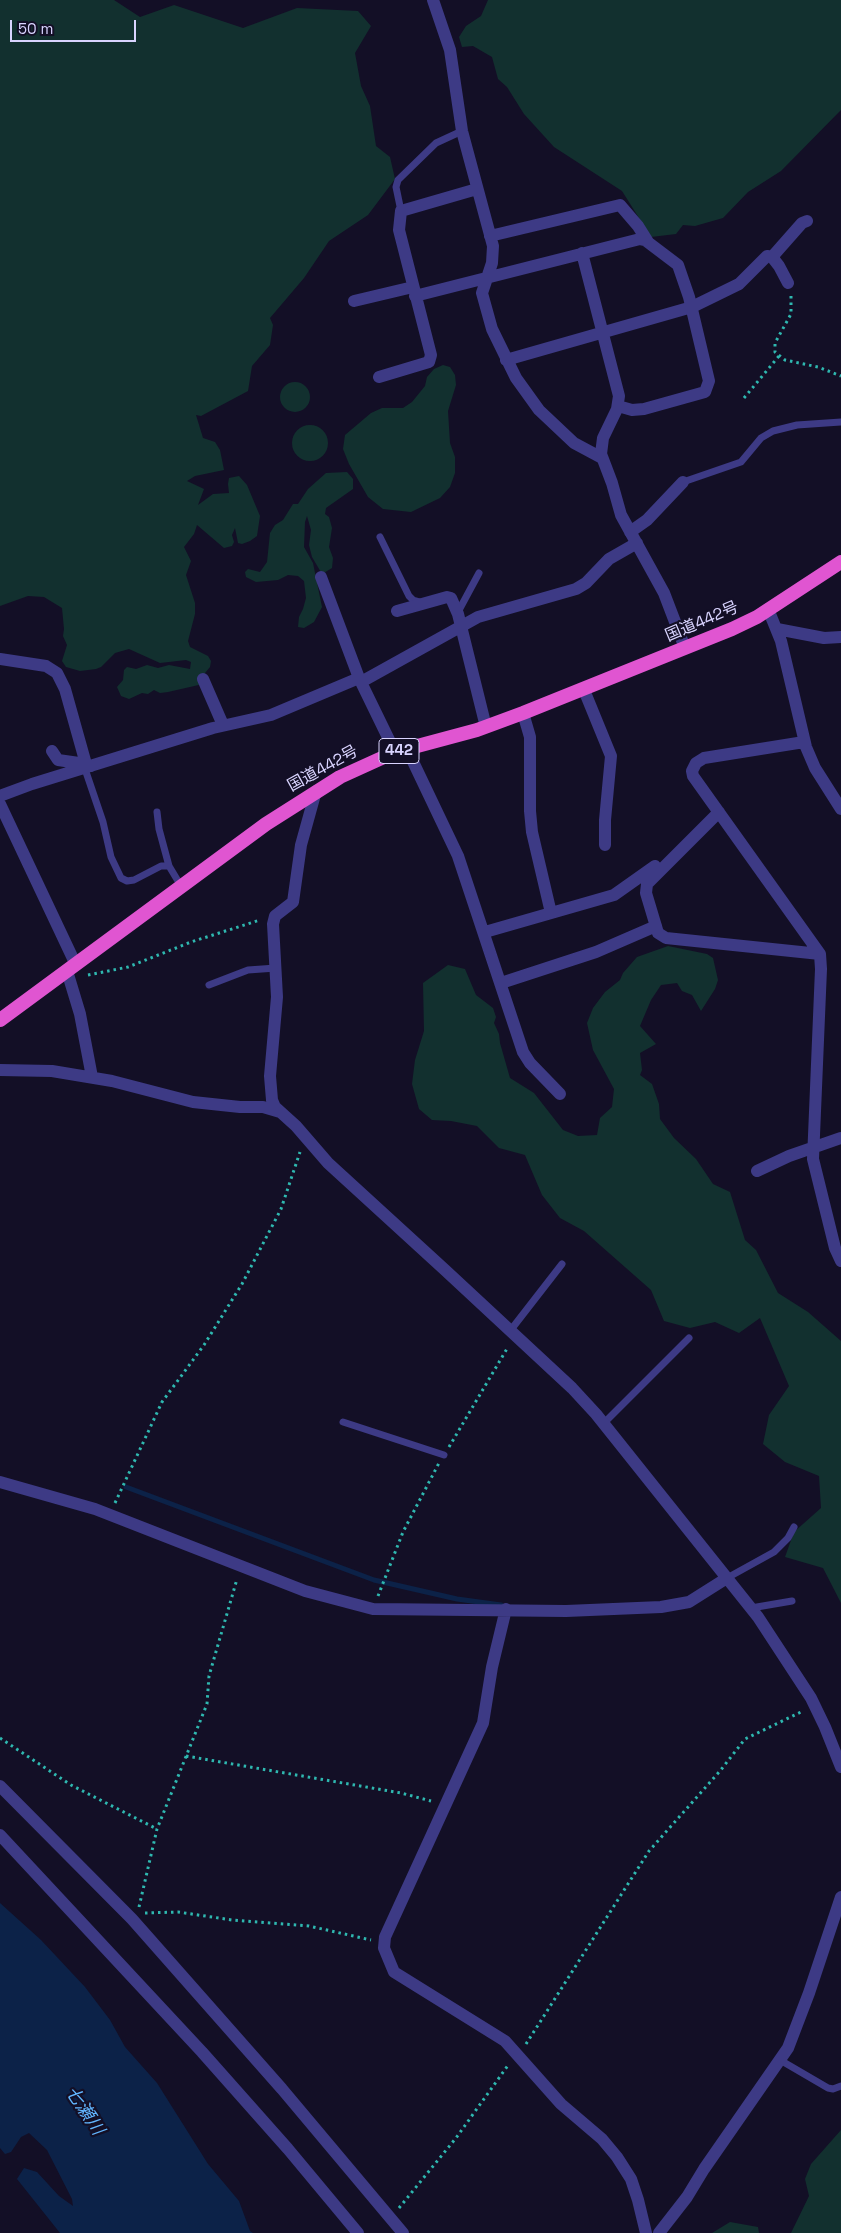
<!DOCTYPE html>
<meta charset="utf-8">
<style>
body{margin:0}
#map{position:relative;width:841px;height:2233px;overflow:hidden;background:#130f26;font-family:"Space Grotesk",sans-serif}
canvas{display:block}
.scale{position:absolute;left:10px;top:20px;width:126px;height:22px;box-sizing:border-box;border:2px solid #d9d4ff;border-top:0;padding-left:6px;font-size:15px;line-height:18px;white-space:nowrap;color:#d9d4ff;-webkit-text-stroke:4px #130f26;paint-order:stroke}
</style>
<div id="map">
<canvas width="841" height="2233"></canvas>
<div class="scale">50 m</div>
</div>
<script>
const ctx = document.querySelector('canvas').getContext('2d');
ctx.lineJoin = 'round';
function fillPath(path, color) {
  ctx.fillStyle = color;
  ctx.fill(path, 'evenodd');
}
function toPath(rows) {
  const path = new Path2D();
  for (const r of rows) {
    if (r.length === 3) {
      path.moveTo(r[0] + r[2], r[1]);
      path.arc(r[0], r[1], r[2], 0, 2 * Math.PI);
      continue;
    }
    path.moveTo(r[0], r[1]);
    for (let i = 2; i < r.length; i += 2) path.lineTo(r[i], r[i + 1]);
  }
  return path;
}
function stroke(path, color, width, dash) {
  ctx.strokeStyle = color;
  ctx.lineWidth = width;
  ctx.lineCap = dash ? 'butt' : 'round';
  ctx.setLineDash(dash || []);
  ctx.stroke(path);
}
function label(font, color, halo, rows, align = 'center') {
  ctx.font = font + ' "Space Grotesk","Noto Sans JP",sans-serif';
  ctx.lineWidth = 4.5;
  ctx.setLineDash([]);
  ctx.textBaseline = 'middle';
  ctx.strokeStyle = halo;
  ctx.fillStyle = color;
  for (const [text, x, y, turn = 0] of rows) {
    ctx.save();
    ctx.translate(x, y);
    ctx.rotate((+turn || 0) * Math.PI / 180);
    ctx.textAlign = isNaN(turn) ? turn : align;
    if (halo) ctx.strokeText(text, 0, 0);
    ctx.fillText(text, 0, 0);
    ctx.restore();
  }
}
fillPath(toPath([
 [0,0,114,0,140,17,174,5,243,28,297,8,358,11,371,26,355,53,361,86,370,106,376,146,390,157,395,179,368,215,329,241,304,278,270,318,273,325,270,345,252,366,248,391,201,416,196,415,203,438,215,442,220,450,224,470,195,476,187,481,204,489,198,505,213,494,229,493,228,484,229,478,239,476,247,485,260,516,257,536,250,541,242,544,238,543,235,528,232,535,234,542,232,546,224,548,197,525,194,534,184,547,191,561,186,575,195,603,195,614,188,641,190,647,208,656,211,661,210,667,205,673,206,679,203,684,168,692,160,693,154,690,148,694,142,693,129,699,121,696,117,687,123,680,124,670,127,667,136,669,147,665,158,668,169,665,190,669,191,662,186,660,160,663,129,649,115,653,101,667,96,669,80,671,66,667,62,661,67,645,63,636,64,629,62,608,44,597,28,596,0,606],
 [488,0,841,0,841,110,781,171,748,192,723,218,695,226,683,225,676,234,651,237,622,191,554,147,524,114,507,87,498,79,492,57,473,46,462,47,459,37,466,26,481,16],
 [443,365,450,367,455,375,456,385,448,411,450,443,455,457,455,473,450,487,440,498,411,512,383,509,368,497,349,464,343,449,345,435,371,413,382,408,403,408,412,402,425,386,427,377,434,369],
 [295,397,15],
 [310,443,18],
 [347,472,353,479,353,489,326,508,325,514,329,517,332,528,329,547,333,558,332,568,322,574,312,557,309,545,311,530,307,516,305,522,304,547,313,563,322,607,314,622,304,628,298,627,299,617,303,609,306,598,304,581,298,576,288,575,278,580,256,582,246,577,245,572,248,569,260,572,267,562,270,533,275,525,283,520,293,504,298,504,308,489,326,473],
 [668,946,707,954,713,958,718,980,715,989,701,1011,692,995,682,991,677,983,661,985,651,1000,640,1026,656,1044,640,1053,642,1070,640,1075,652,1084,659,1104,660,1119,674,1138,696,1159,713,1184,730,1192,745,1240,756,1250,778,1293,808,1312,841,1341,841,1603,823,1568,785,1557,794,1532,821,1508,819,1476,785,1462,763,1444,769,1415,789,1386,760,1318,739,1333,715,1322,690,1328,664,1321,651,1290,584,1231,560,1218,542,1195,525,1155,499,1148,477,1126,451,1121,432,1120,419,1109,412,1084,415,1060,424,1031,423,983,448,965,465,969,476,995,493,1008,496,1017,494,1023,499,1034,500,1043,510,1078,534,1093,563,1130,578,1136,597,1135,600,1118,612,1107,614,1089,593,1050,587,1023,593,1008,605,992,620,980,623,973,637,957],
 [841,2130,841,2233,791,2233,809,2196,805,2179,811,2164],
 [730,2222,758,2227,759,2233,712,2233]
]), '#12302f');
fillPath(toPath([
 [0,1903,41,1940,85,1987,110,2020,125,2047,157,2083,208,2164,239,2201,250,2231,253,2233,60,2233,17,2179,24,2168,37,2172,59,2196,73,2206,72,2199,47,2150,29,2133,21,2137,11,2152,5,2154,0,2148]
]), '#0c2248');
stroke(toPath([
 [126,1487,374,1580,457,1599,501,1605]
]), '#0c2248', 5);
stroke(toPath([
 [791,296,791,314,775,343,775,352,785,360,818,367,841,376],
 [744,398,779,356],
 [88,975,128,967,191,942,260,920],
 [449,1447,508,1347],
 [115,1503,162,1402,204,1345,242,1284,281,1209,300,1152],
 [378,1596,403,1532,439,1463],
 [0,1738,71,1785,157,1829],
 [186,1756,401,1793,431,1801],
 [139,1907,157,1829,207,1704,209,1676,237,1579],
 [145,1913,178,1912,232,1920,309,1926,371,1940],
 [526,2044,649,1851,720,1771,745,1739,803,1711],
 [399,2208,456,2138,509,2064]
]), '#2fb8b0', 3, [2.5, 4]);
stroke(toPath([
 [401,211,396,187,398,180,436,143,462,131],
 [683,482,741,462,761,438,773,431,797,425,841,422],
 [380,537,409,596,413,600,420,602],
 [458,612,479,573],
 [85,769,103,822,111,857,121,878,127,881,134,880,161,866,169,866],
 [157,812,159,829,169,866,181,886],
 [209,985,248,970,276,968],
 [510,1331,562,1264],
 [343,1422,444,1455],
 [604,1423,689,1338],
 [727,1578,774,1552,788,1538,794,1527],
 [751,1608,792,1601],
 [780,2060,828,2088,833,2089,841,2086]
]), '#3d3a85', 7);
stroke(toPath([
 [433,0,450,50,462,131,493,246,492,263,482,293,492,329,516,378,539,410,574,443,602,458],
 [490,236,620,205,638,226,648,242],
 [582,253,619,396,617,409,603,438,601,454,612,483,621,515,664,593,685,648],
 [772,257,802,223,807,221],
 [415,296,640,239,645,240,678,265,689,297,709,381,705,392,644,409,632,410,618,406],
 [354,301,413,287],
 [506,360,692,307,739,284,767,256,772,257,779,266,788,283],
 [379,377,429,362,431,355,399,230,401,211,477,189],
 [630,532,647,520,683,482],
 [321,577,359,678,395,752],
 [768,609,781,641,806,747,815,768,841,809],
 [397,611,447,597,451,598,458,614,486,727],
 [777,629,824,638,841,637],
 [0,659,46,666,57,673,65,689,86,764],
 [203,679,223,725],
 [361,682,478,617,576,589,586,583,609,559,637,543],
 [584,690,611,756,605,820,605,845],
 [523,713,530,737,530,811,532,832,551,913],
 [804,742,704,758,696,763,692,771,693,776,820,954,821,969,813,1159,835,1248,841,1261],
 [407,749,458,856,523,1052,530,1063,560,1094],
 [52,751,58,760,86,764,91,766],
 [316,791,301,845,293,902,275,916,273,924,277,997,270,1076,272,1100,275,1107,296,1126,328,1163,445,1270,572,1388,596,1414,758,1617,811,1698,825,1727,841,1767],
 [0,796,32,784,213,728,271,715,359,678],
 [0,804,76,965],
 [719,812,647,884,646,893,658,933,666,938,820,954],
 [485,932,614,895,655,866],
 [67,971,80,1014,92,1077],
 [501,983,596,952,656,926],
 [0,1070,52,1071,112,1081,193,1102,240,1107,263,1107,280,1112],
 [757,1171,789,1156,841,1138],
 [0,1482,95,1509,305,1591,373,1609,566,1611,661,1607,689,1602,727,1578],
 [506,1609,492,1667,483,1723,385,1937,384,1948,394,1972,505,2041,561,2104,602,2139,617,2157,631,2179,638,2200,646,2233],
 [0,1786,132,1919,282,2089,403,2233],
 [0,1835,202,2052,288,2149,358,2233],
 [659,2233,687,2197,704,2169,788,2048,809,1993,841,1897]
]), '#3d3a85', 12);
stroke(toPath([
 [0,1020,266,824,340,777,395,752,477,730,523,713,732,629,757,617,841,562]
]), '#e055d1', 14);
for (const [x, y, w] of [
 [399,751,40]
]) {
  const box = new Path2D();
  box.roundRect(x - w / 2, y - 12.5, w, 25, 4);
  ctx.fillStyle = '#130f26';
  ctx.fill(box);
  stroke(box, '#d9d4ff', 1);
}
label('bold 15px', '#d9d4ff', null, [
 ["442",399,751]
]);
label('16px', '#d9d4ff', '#130f26', [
 ["国道442号",702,622,-23],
 ["国道442号",323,769,-29]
]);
label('italic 18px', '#62b6ff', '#130f26', [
 ["七瀬川",84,2111,56]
]);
</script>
